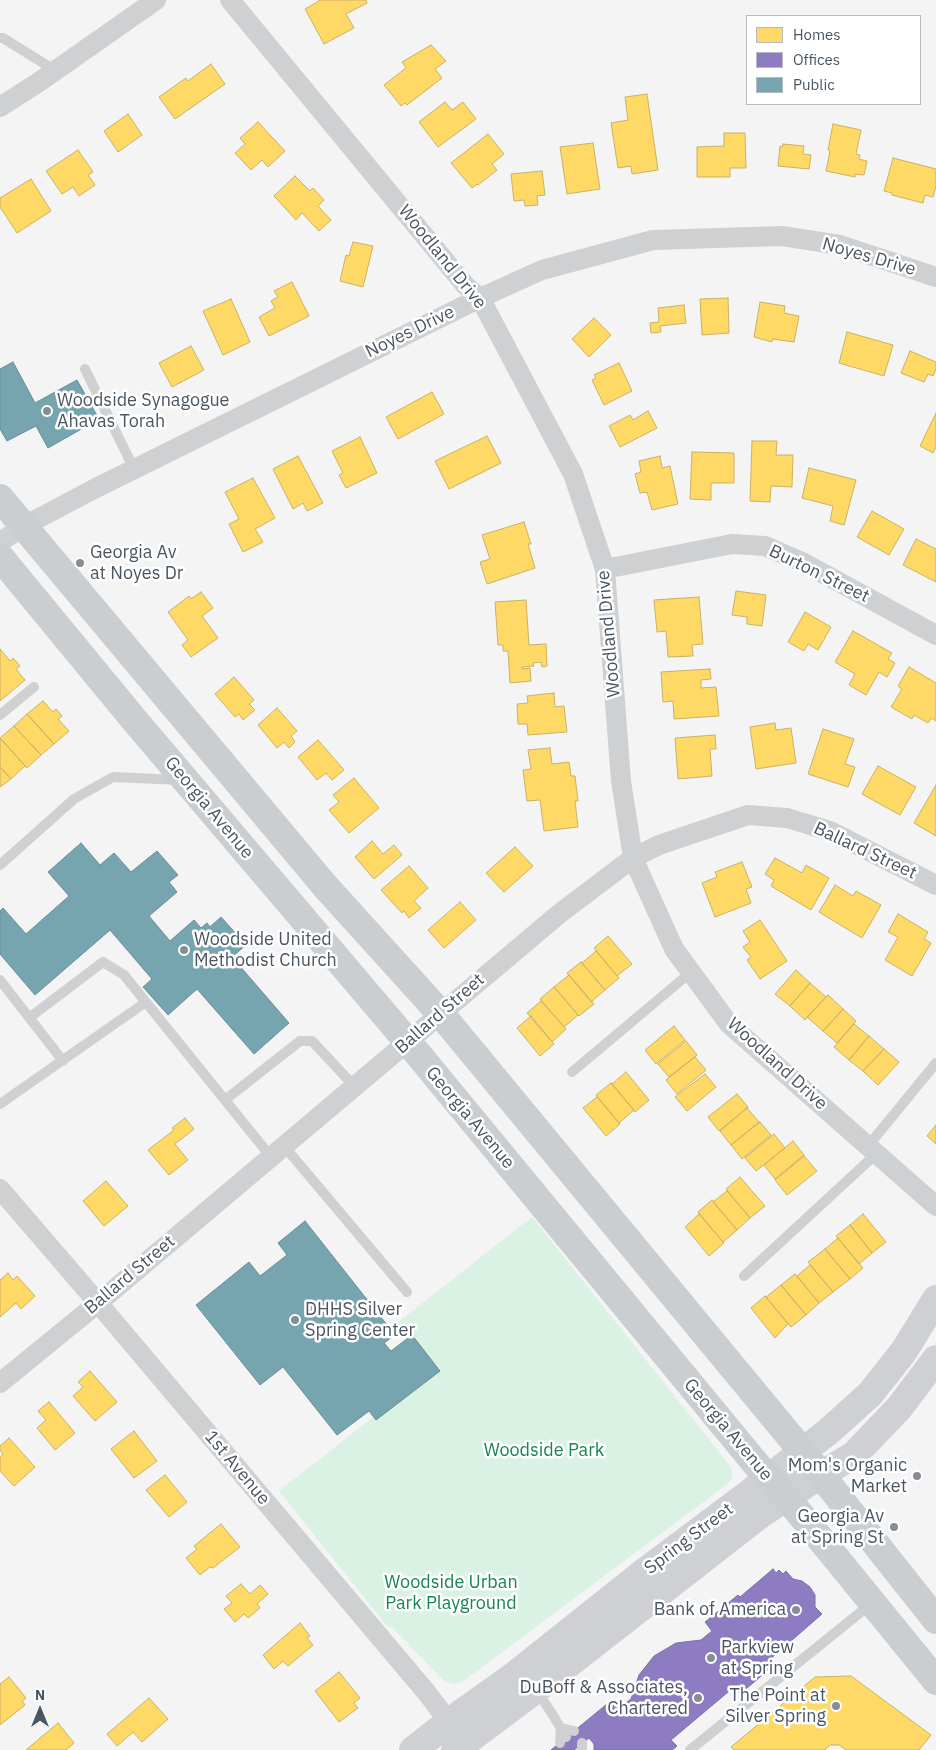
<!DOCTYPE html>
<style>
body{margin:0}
#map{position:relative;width:936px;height:1750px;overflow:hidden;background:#f4f4f4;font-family:"IBM Plex Sans",sans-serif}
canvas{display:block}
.legend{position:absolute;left:746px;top:15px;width:175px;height:90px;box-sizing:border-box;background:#fff;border:1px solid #b7bbc0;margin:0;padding:6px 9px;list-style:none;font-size:15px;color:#4a5661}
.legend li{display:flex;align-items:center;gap:10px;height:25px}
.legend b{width:25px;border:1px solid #b7bbc0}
.north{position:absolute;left:15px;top:1685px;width:50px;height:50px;-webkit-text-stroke:4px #fff;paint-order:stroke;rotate:0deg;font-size:14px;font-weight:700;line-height:20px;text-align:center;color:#4a5661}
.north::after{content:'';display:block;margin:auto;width:18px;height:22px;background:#4a5661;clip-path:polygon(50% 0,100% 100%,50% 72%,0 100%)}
</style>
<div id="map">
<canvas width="936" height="1750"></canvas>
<ul class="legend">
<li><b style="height:14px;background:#ffd966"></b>Homes</li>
<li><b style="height:14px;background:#8e7cc3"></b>Offices</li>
<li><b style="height:14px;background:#76a5af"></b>Public</li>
</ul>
<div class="north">N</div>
</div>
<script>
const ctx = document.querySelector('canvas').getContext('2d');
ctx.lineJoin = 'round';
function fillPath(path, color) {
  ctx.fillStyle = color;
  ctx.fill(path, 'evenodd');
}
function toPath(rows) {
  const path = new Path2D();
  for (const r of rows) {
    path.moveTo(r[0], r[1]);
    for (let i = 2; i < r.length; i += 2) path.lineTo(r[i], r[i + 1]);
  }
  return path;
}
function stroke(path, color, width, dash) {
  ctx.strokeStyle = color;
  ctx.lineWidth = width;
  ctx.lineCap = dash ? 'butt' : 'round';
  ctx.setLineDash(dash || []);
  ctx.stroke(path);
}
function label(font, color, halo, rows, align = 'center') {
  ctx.font = font + ' "IBM Plex Sans",sans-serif';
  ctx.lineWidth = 5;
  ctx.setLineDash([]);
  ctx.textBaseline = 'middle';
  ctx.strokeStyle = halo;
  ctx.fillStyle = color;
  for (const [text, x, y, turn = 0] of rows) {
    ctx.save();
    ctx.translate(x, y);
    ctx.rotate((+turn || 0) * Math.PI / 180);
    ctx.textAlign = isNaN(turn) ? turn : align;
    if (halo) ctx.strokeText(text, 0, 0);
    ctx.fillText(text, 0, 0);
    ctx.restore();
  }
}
fillPath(toPath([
 [532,1217,731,1467,733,1476,729,1483,462,1682,453,1684,443,1680,392,1627,388,1627,279,1491,433,1370,397,1323]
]), '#d9f2e3');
const homes = toPath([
 [319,0,366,0,367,3,346,14,354,28,324,44,305,9,319,1,319,0],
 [431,45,446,61,435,69,442,78,407,105,405,103,401,106,384,85,406,68,402,62,431,45],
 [211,64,225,84,175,119,159,97,186,78,188,81,211,64],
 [647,94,658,170,632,174,631,166,618,168,611,123,628,120,625,97,647,94],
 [445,102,452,110,463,102,476,119,438,147,419,122,445,102],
 [128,114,142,135,118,152,104,131,128,114],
 [258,122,285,151,268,167,262,160,251,170,235,153,245,144,240,138,258,122],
 [833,124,861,130,856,154,860,155,859,159,867,161,864,175,855,174,855,177,826,171,830,151,828,150,833,124],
 [724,133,745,133,746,168,730,168,730,177,697,177,697,147,724,146,724,133],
 [488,134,504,154,492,164,497,170,478,185,477,184,472,188,451,163,488,134],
 [593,143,600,189,567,194,560,147,593,143],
 [783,144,804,146,803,154,811,155,809,169,778,166,780,146,783,147,783,144],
 [78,150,93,172,88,175,95,185,79,196,73,187,62,194,46,171,78,150],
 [893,158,936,169,936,186,933,197,925,195,923,203,892,195,892,193,884,191,893,158],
 [542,171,545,195,537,196,538,205,525,206,524,200,514,201,511,174,542,171],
 [295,176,310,191,313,188,324,200,318,206,331,220,319,231,302,213,296,220,274,196,295,176],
 [31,179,51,211,17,233,0,207,0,198,31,179],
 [353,242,373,246,363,287,340,281,346,255,349,256,353,242],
 [292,282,309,316,269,336,259,317,275,308,271,301,278,297,274,291,292,282],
 [728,298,729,333,702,335,700,299,728,298],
 [231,299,250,342,223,355,203,311,231,299],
 [760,302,785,306,784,313,799,316,794,342,773,339,772,342,754,337,760,302],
 [684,305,686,323,660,326,661,332,651,333,650,323,659,322,658,308,684,305],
 [594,318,611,335,589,357,572,339,594,318],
 [847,332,893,345,884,376,839,363,847,332],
 [191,346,204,370,172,387,159,363,191,346],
 [910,351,936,362,936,369,933,376,928,374,924,382,901,373,910,351],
 [619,363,632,391,604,405,592,380,596,378,594,375,619,363],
 [432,392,444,414,398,439,386,417,432,392],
 [648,411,657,428,620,447,609,426,630,415,633,420,648,411],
 [936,413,936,447,933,453,920,446,936,413],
 [487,436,501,463,449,489,435,461,487,436],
 [360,437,377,473,346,488,339,475,343,473,332,451,360,437],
 [752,441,777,441,776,455,793,455,792,487,771,486,770,502,750,501,752,441],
 [692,452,734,453,734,483,711,483,711,500,690,499,692,452],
 [298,456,323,503,307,511,303,503,293,509,273,469,298,456],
 [660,456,662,468,670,466,678,504,652,510,647,492,640,493,635,474,641,472,639,461,660,456],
 [809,468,856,480,844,525,830,521,833,506,802,498,809,468],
 [253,478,275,518,255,529,263,542,243,552,229,524,239,519,225,492,253,478],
 [872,511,904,529,889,555,857,537,872,511],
 [524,522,531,544,528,544,535,568,487,584,480,562,490,559,482,535,524,522],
 [916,539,936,549,936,582,903,565,916,539],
 [736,591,766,595,762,626,747,624,747,617,732,615,736,591],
 [201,592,213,608,202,616,218,638,191,657,182,645,188,640,168,612,189,596,191,599,201,592],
 [699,597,703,644,692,645,693,656,668,657,666,631,657,632,654,600,699,597],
 [526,600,529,645,546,644,547,666,542,667,541,662,533,663,534,666,522,667,522,669,530,668,531,681,510,683,508,651,503,651,503,645,498,645,495,602,526,600],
 [805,612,831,627,818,650,808,644,804,651,788,642,805,612],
 [853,631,892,653,888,659,895,663,887,677,879,672,866,695,849,685,855,674,835,662,853,631],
 [0,649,10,661,13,658,20,666,16,669,25,680,0,701,0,649],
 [909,667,936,683,936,721,931,718,928,723,914,715,912,719,891,707,902,689,898,686,909,667],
 [710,669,711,679,701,680,701,688,716,687,719,716,674,719,673,701,663,702,661,672,710,669],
 [234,677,254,700,249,704,255,710,243,720,239,714,235,717,215,694,234,677],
 [554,693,555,707,564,706,567,732,528,735,527,724,518,724,517,704,528,703,527,696,554,693],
 [43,701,53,712,56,709,62,716,58,719,69,731,54,744,27,714,43,701],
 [277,708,297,731,291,736,295,742,289,748,284,742,277,748,258,725,277,708],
 [27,714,54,744,41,755,14,726,27,714],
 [775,723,776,730,791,728,796,763,756,769,750,727,775,723],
 [14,726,41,755,27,768,0,738,14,726],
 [823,729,854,739,845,764,855,767,848,787,808,774,823,729],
 [715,735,716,749,710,749,712,776,678,779,675,738,715,735],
 [0,738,25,766,11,779,0,767,0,738],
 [318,740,344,770,332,780,326,773,317,780,298,757,318,740],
 [550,748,552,764,569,762,571,776,575,776,578,801,575,801,578,827,544,831,540,800,527,801,523,770,531,769,528,750,550,748],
 [878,766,916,787,900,815,862,794,878,766],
 [0,767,11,779,0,787,0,767],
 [354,778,379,808,349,833,329,810,339,802,333,795,354,778],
 [936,785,936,836,914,823,936,785],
 [372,841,383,854,394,845,402,855,374,879,355,857,372,841],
 [515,847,533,866,504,892,486,873,515,847],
 [775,858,802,873,806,865,829,878,811,910,771,886,774,880,765,874,775,858],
 [742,862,752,887,746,889,751,903,715,917,702,883,717,877,715,872,742,862],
 [409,866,428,888,414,901,421,908,409,918,404,911,402,913,381,890,409,866],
 [835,885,853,896,856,891,881,905,862,938,819,912,835,885],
 [460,902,476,920,444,948,428,930,460,902],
 [898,914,928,932,924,939,931,943,912,976,885,960,898,937,888,932,898,914],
 [760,920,787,961,760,979,747,960,751,957,743,947,750,942,743,931,760,920],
 [608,936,632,964,617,976,594,948,608,936],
 [596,951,619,978,605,990,582,963,596,951],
 [581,962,605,990,591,1002,567,973,581,962],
 [796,970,810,983,790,1006,775,994,796,970],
 [569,975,594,1004,579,1016,554,987,569,975],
 [810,983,826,997,805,1020,790,1006,810,983],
 [554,987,578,1015,564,1027,540,999,554,987],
 [828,995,843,1009,823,1031,807,1017,828,995],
 [541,1001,566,1029,552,1042,527,1013,541,1001],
 [843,1009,856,1021,837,1043,823,1031,843,1009],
 [531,1016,554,1044,540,1056,517,1028,531,1016],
 [854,1024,869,1036,849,1060,834,1047,854,1024],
 [674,1026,685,1040,656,1064,645,1050,674,1026],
 [869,1036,884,1049,863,1071,849,1060,869,1036],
 [686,1041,697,1055,669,1077,658,1064,686,1041],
 [884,1049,899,1062,878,1085,863,1071,884,1049],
 [695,1057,706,1070,677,1094,666,1080,695,1057],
 [626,1072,649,1100,635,1112,612,1084,626,1072],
 [705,1074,716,1087,687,1111,675,1097,705,1074],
 [611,1083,634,1110,619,1123,596,1095,611,1083],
 [737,1094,748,1107,719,1131,708,1117,737,1094],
 [597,1097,620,1124,606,1136,583,1108,597,1097],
 [747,1108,759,1122,731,1145,720,1131,747,1108],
 [185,1118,194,1129,175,1144,188,1160,169,1175,148,1150,174,1130,172,1128,185,1118],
 [760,1122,771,1135,742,1159,731,1145,760,1122],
 [936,1125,936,1144,927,1136,936,1125],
 [774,1134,785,1148,756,1171,745,1158,774,1134],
 [793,1141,804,1155,775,1179,764,1165,793,1141],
 [804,1156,817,1171,787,1195,775,1180,804,1156],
 [740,1177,765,1206,750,1218,726,1189,740,1177],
 [106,1181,128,1206,104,1226,83,1201,106,1181],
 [727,1191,750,1218,737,1230,713,1202,727,1191],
 [712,1200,737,1230,723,1242,698,1212,712,1200],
 [699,1214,724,1243,709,1256,685,1227,699,1214],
 [863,1214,886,1242,872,1253,850,1225,863,1214],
 [850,1225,872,1253,859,1264,836,1236,850,1225],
 [838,1238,863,1268,850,1279,825,1249,838,1238],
 [825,1249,850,1279,833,1292,808,1262,825,1249],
 [810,1265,833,1292,819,1303,797,1276,810,1265],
 [8,1273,13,1280,17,1276,35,1296,21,1309,16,1303,0,1317,0,1280,8,1273],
 [795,1274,819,1303,806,1315,781,1285,795,1274],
 [781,1285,806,1315,791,1327,766,1297,781,1285],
 [765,1296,788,1324,775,1338,751,1308,765,1296],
 [90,1371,117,1402,95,1421,73,1396,83,1387,78,1382,90,1371],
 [49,1402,75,1433,55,1450,37,1428,46,1420,38,1411,49,1402],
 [134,1431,157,1461,134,1478,111,1449,134,1431],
 [9,1438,35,1467,14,1486,0,1471,0,1457,3,1454,0,1450,0,1446,9,1438],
 [165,1475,187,1502,169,1517,146,1490,165,1475],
 [221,1524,240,1547,213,1568,210,1567,200,1575,186,1558,197,1549,194,1546,221,1524],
 [241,1584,250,1594,260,1585,268,1594,257,1604,260,1608,248,1618,244,1614,235,1622,224,1609,232,1603,226,1596,241,1584],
 [300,1623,310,1636,307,1638,313,1645,288,1666,283,1661,274,1669,263,1655,300,1623],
 [339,1672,360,1698,354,1703,358,1708,339,1722,315,1691,339,1672],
 [851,1676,931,1735,919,1750,846,1750,839,1745,830,1745,825,1750,734,1750,731,1747,815,1677,851,1676],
 [9,1677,26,1698,22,1701,25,1705,0,1725,0,1684,9,1677],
 [149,1698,168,1719,142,1742,133,1732,117,1746,107,1734,149,1698],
 [58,1723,74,1743,66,1750,26,1750,58,1723]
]);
fillPath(homes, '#ffd966');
stroke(homes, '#c9b264', 1);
const offices = toPath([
 [773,1569,776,1573,779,1570,783,1574,786,1571,793,1579,802,1581,810,1587,815,1595,815,1607,822,1614,768,1661,773,1666,740,1694,734,1687,671,1740,677,1746,672,1750,594,1750,594,1744,589,1738,574,1750,551,1750,613,1699,620,1707,631,1699,639,1675,654,1656,676,1643,701,1640,712,1631,705,1622,738,1595,740,1597,773,1569]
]);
fillPath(offices, '#8e7cc3');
stroke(offices, '#7a71a6', 1);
const public = toPath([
 [13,362,35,403,77,380,99,419,48,448,36,426,7,441,0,429,0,369,13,362],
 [81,843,100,865,114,853,131,872,157,851,178,875,169,882,177,892,149,916,170,941,194,920,201,928,207,923,210,927,221,917,246,945,232,957,289,1023,254,1054,197,989,168,1015,143,987,152,979,110,930,35,995,0,954,0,911,3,908,26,934,69,896,48,872,81,843],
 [305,1221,395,1335,384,1343,391,1351,412,1335,440,1371,376,1420,369,1411,337,1435,283,1367,260,1385,196,1305,249,1262,260,1276,287,1255,278,1243,305,1221]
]);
fillPath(public, '#76a5af');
stroke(public, '#698d98', 1);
stroke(toPath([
 [0,38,3,38,56,71],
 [85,369,134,469],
 [0,715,34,687],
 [0,865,74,799,113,777,180,780],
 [0,980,63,1061],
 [29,1018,103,962,124,975,271,1157],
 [572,1072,691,972],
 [225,1100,300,1041,312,1041,355,1087],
 [0,1104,146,1002],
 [284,1146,407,1292],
 [868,1146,936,1063],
 [744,1276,876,1154],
 [536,1690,551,1712,566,1737],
 [560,1743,561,1728,574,1731],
 [582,1743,582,1750],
 [690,1750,872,1603]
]), '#ced0d2', 10);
stroke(toPath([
 [230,0,465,285,480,298,573,474,605,569,621,781,633,858,674,949,729,1024,936,1206],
 [0,107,39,82,156,0],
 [0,542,24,526,94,489,480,298,542,270,653,240,782,236,840,245,936,277],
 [605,569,732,544,765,546,804,563,936,635],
 [0,1189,98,1303,427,1693,449,1722],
 [0,1383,98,1303,559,914,633,858,659,845,748,815,787,818,830,831,936,885]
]), '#ced0d2', 20);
stroke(toPath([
 [413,1750,449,1722,511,1678,643,1573,747,1495,829,1431,870,1394,904,1351,936,1299],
 [455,1750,535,1690,761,1514,820,1475,854,1455,899,1408,936,1359]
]), '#ced0d4', 28);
stroke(toPath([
 [0,498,325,886,440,1013,802,1451,936,1620],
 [0,557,136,722,408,1042,761,1470,796,1509,936,1681]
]), '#caced1', 28);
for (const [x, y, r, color] of [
 [47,411,5,"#868d94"],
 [80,563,5,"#868d94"],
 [184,950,5,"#868d94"],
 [295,1320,5,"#868d94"],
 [917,1476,5,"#868d94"],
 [894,1527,5,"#868d94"],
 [796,1610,5,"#868d94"],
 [711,1658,5,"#868d94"],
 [698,1698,5,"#868d94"],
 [836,1706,5,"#868d94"]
]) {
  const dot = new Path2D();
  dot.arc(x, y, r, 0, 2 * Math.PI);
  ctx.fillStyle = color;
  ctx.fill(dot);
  stroke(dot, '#fff', 2);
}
label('18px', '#4a5661', '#fff', [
 ["Woodland Drive",442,257,51],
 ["Noyes Drive",869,257,16],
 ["Noyes Drive",410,332,-26],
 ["Burton Street",819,574,26],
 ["Woodland Drive",609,634,-95],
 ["Georgia Avenue",209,808,50],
 ["Ballard Street",865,851,25],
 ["Ballard Street",440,1014,-41],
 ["Woodland Drive",777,1064,42],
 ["Georgia Avenue",470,1118,50],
 ["Ballard Street",130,1275,-40],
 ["Georgia Avenue",728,1430,50],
 ["1st Avenue",237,1468,50],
 ["Spring Street",689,1539,-37]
]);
label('18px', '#4a5661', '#fff', [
 ["Woodside Synagogue",57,401],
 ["Ahavas Torah",57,422],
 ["Georgia Av",90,553],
 ["at Noyes Dr",90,574],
 ["Woodside United",194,940],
 ["Methodist Church",194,961],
 ["DHHS Silver",305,1310],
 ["Spring Center",305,1331],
 ["Mom's Organic",907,1466,"right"],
 ["Market",907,1487,"right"],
 ["Georgia Av",884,1517,"right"],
 ["at Spring St",884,1538,"right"],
 ["Bank of America",786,1610,"right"],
 ["Parkview",721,1648],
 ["at Spring",721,1669],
 ["DuBoff & Associates,",688,1688,"right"],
 ["Chartered",688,1709,"right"],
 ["The Point at",826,1696,"right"],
 ["Silver Spring",826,1717,"right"]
], 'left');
label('18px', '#17864f', '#fff', [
 ["Woodside Park",544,1451],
 ["Woodside Urban",451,1583],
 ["Park Playground",451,1604]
]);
</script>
